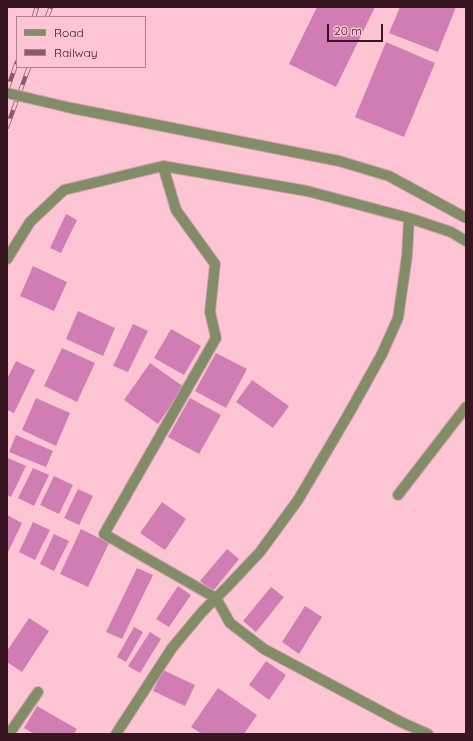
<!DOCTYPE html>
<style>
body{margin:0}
#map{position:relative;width:473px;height:741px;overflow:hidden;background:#fdc5d4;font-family:Quicksand,sans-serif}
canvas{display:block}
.frame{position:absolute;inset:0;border:8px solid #371621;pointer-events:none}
.legend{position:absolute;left:16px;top:16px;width:130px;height:52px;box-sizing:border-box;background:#fdc5d4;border:1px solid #ae7f8c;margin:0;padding:5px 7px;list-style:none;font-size:12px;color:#371621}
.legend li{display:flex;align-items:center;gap:8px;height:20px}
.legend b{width:20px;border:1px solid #ae7f8c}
.scale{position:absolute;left:327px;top:24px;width:56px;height:18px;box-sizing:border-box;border:2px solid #371621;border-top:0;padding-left:5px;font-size:12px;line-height:14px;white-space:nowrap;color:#371621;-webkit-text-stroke:3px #fdc5d4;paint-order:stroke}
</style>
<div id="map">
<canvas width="473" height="741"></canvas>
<div class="frame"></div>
<ul class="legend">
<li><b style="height:5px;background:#828d68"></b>Road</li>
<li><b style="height:5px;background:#885d6a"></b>Railway</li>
</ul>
<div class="scale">20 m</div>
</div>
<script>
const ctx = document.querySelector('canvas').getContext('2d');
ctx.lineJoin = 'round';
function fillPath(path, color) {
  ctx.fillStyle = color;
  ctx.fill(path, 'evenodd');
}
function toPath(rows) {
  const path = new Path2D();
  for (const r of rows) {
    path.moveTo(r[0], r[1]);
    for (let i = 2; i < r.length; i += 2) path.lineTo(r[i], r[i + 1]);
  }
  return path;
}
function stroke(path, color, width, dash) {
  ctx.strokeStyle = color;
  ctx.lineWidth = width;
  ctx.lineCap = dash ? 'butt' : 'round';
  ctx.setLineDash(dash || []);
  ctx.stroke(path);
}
fillPath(toPath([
 [317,7,375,7,336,87,289,64],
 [400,7,456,7,438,52,389,33],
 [386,42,435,63,404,137,355,117],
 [66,214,77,220,61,253,50,248],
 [33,266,67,282,54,311,20,296],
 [78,311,115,328,103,356,66,339],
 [133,324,148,331,128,372,113,366],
 [171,329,201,346,184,375,154,358],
 [62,348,95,363,77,402,44,386],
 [216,353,247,369,226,408,195,391],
 [16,361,35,370,14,413,7,410,7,379],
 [150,363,184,387,158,424,124,400],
 [252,380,289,406,273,428,236,402],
 [36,398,70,413,56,446,22,430],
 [190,398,221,415,199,454,168,437],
 [16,435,53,451,46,467,9,452],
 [8,458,26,466,11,497,7,495],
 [33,468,49,475,34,506,18,498],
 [54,476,73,485,59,514,40,505],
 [78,489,93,496,79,525,64,518],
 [162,502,186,519,165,550,140,533],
 [7,515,22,523,7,554],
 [33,522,50,530,35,560,19,552],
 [81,529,109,543,88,587,60,574],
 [54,534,69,541,54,571,40,564],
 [227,549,239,559,213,591,200,581],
 [137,568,153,575,122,639,106,632],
 [178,586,191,595,169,627,156,619],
 [271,587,284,597,256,632,243,621],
 [305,606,322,617,299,654,282,642],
 [29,618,49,631,22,672,7,662,7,651],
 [134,627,143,632,126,662,117,657],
 [150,632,161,639,140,673,128,666],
 [266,661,286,675,269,700,249,685],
 [163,670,195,685,185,706,153,691],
 [218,688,257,715,244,734,202,734,191,727],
 [37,706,77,729,74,734,34,734,24,728]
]), '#cf7db3');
const minor = toPath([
 [163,166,176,210,215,264,210,312,216,338,104,534,216,598,230,623,264,649,401,722,428,734],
 [7,259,30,222,64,190,163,166,307,191,409,218,451,232,466,241],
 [398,495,466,407],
 [9,734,38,692],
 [116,734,172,648,202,612,228,586,260,552,298,500,348,415,382,354,398,318,407,256,409,218]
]);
stroke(minor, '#d5a2b0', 12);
stroke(minor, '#828d68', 10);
const rail = toPath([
 [34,17,37,7],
 [47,17,51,7],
 [7,90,17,62],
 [7,127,29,67]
]);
stroke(rail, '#885d6a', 4.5);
stroke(rail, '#fdc5d4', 3, [9]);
const minorBridge = toPath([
 [7,93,71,108,339,161,389,176,466,218]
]);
stroke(minorBridge, '#d5a2b0', 12, []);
stroke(minorBridge, '#828d68', 10);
</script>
